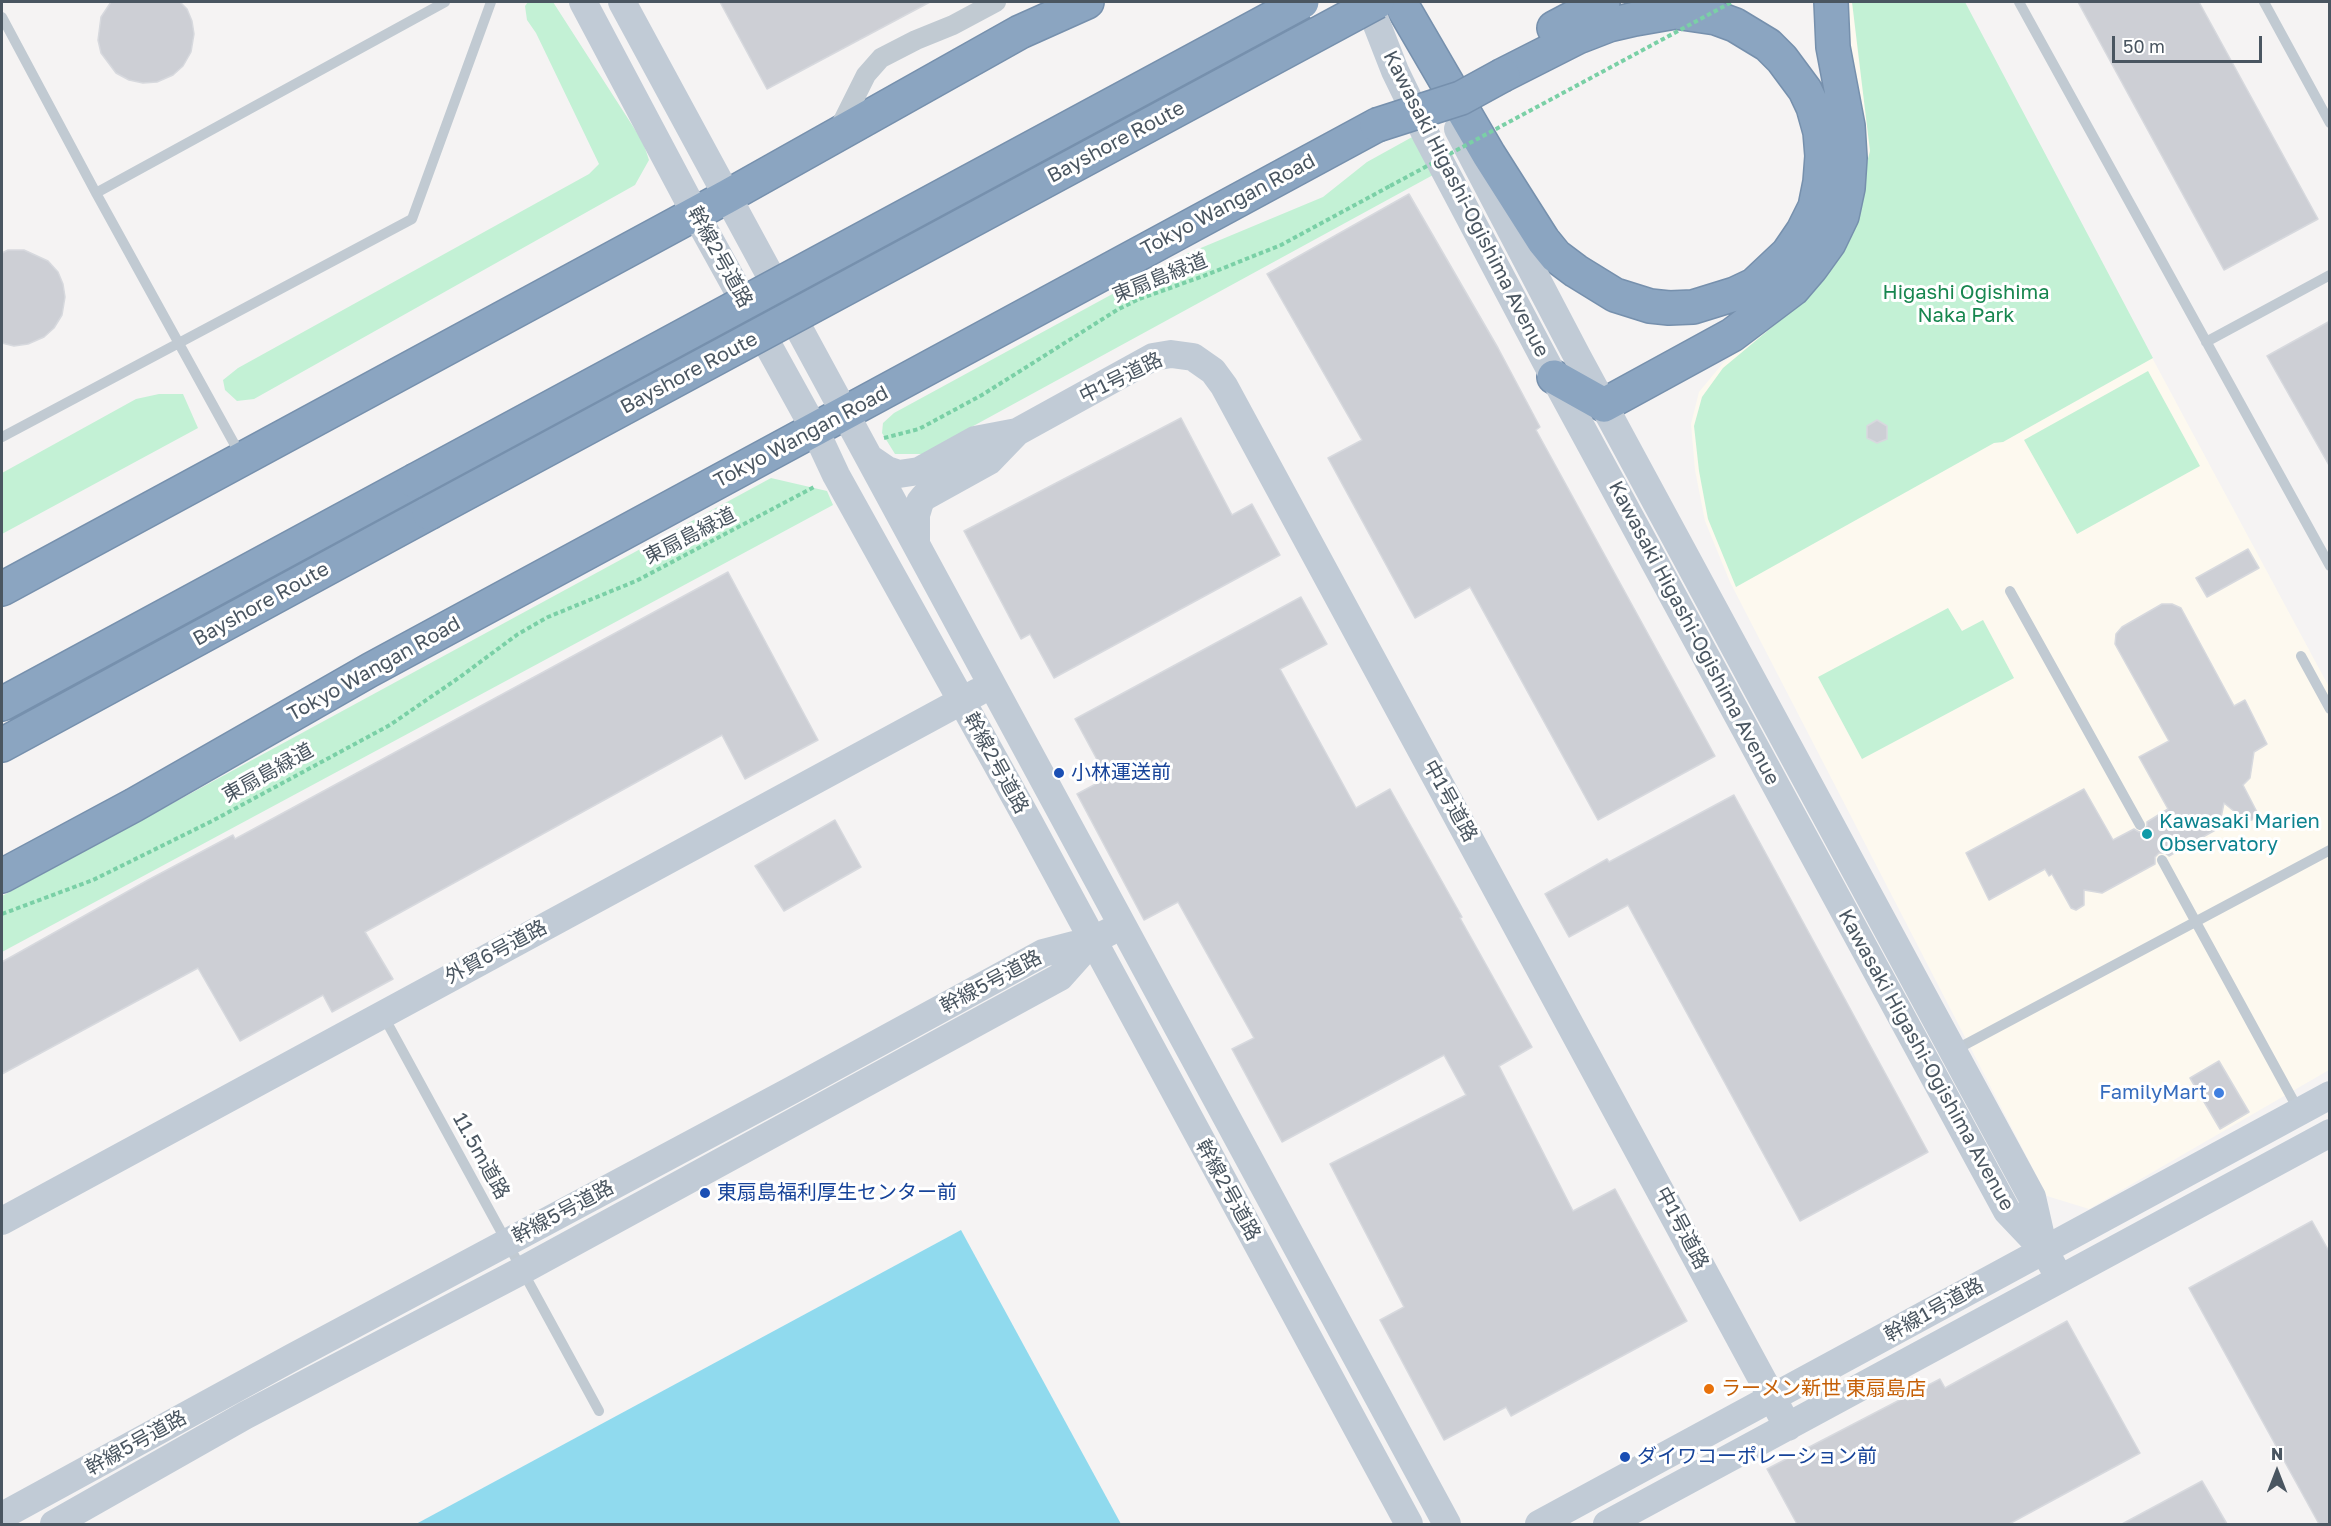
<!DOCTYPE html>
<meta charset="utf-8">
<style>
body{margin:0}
#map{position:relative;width:2331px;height:1526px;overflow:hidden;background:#f5f3f3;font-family:"Golos Text",sans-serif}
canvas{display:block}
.frame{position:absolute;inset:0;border:3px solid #4a5661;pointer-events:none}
.north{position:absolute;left:2247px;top:1442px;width:60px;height:60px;-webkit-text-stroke:4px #fff;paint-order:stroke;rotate:0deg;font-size:16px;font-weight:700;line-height:24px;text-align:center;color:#4a5661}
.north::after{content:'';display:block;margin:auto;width:21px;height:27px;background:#4a5661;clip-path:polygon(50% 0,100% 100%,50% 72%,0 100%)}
.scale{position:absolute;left:2112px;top:36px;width:150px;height:27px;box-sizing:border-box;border:3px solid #4a5661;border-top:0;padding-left:8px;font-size:18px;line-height:21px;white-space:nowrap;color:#4a5661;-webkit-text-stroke:4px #fff;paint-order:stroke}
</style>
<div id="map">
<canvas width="2331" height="1526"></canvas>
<div class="frame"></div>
<div class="north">N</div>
<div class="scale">50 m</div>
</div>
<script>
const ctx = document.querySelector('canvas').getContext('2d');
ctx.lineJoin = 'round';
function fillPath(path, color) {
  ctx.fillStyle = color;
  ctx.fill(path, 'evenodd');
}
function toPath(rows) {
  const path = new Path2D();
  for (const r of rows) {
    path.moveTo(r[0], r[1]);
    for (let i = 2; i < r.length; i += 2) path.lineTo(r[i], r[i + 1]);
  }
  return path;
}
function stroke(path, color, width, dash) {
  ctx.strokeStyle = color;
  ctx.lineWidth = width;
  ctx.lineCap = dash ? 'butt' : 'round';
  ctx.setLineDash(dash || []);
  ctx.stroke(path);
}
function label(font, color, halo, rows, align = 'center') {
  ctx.font = font + ' "Golos Text","Noto Sans JP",sans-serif';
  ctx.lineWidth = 6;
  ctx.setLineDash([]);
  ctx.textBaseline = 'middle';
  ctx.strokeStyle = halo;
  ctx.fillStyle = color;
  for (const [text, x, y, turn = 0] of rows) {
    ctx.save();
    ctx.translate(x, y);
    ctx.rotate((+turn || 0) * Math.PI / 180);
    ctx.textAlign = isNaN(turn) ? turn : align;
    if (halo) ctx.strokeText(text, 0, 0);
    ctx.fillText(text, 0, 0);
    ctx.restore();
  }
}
fillPath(toPath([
 [1845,2,1961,2,2329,687,2329,1070,2089,1209,2047,1196,1730,582,1705,521,1695,470,1691,424,1699,392,1724,362,1764,331,1862,154]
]), '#fdf9ef');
fillPath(toPath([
 [528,2,553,2,643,142,649,160,635,185,254,399,237,401,225,390,223,380,238,368,589,174,599,164,536,33,527,20,525,6],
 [1852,2,1965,2,2153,358,2003,442,1994,443,1736,587,1708,519,1699,471,1694,426,1702,397,1723,368,1807,298,1848,236,1870,151],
 [1414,136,1433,175,922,454,895,454,882,433,883,423,894,413,1184,255,1323,197,1367,162],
 [2148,371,2200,466,2077,534,2024,440],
 [159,394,183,394,198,428,2,534,2,473,136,399],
 [771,478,827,491,833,505,2,952,2,896],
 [1948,608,1962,631,1983,620,2014,678,1862,759,1818,677]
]), '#c3f1d5');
fillPath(toPath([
 [961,1230,1121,1524,416,1524]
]), '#90daee');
const building = toPath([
 [111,2,180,2,187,9,192,21,194,34,191,52,183,66,173,75,157,82,143,83,129,80,116,73,101,53,98,40,101,17,111,2],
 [720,2,930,2,767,89,720,2],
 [2078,2,2199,2,2318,219,2224,270,2078,2],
 [1409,194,1498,348,1540,427,1536,430,1715,756,1598,820,1470,587,1415,618,1328,458,1362,440,1267,274,1409,194],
 [8,250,24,250,48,261,58,272,63,284,65,297,62,315,54,328,44,337,28,344,14,346,2,343,2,253,8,250],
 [2330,321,2330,467,2267,356,2330,321],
 [1181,418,1232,515,1252,504,1280,555,1054,678,1030,634,1021,639,964,531,1181,418],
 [1877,420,1887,426,1887,439,1877,443,1867,438,1867,426,1877,420],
 [2248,549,2259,568,2207,597,2196,578,2248,549],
 [728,572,818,740,745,779,722,735,365,932,393,979,332,1012,323,995,240,1041,198,968,2,1074,2,962,148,880,233,835,235,839,728,572],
 [1301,597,1327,644,1280,669,1356,808,1390,789,1462,917,1460,918,1532,1047,1499,1066,1573,1211,1615,1189,1687,1321,1511,1416,1506,1407,1444,1440,1380,1320,1404,1307,1330,1164,1466,1095,1444,1055,1282,1142,1232,1049,1254,1038,1178,902,1144,920,1077,794,1107,778,1075,719,1301,597],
 [2162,604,2172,604,2181,608,2234,706,2245,700,2267,744,2254,752,2250,778,2243,785,2258,814,2252,820,2246,821,2224,803,2219,828,2169,856,2165,853,2159,853,2155,857,2155,864,2102,893,2084,890,2084,905,2076,910,2071,908,2052,874,2049,876,2045,869,1989,900,1966,853,2084,789,2113,840,2134,829,2139,832,2144,831,2147,826,2147,822,2168,809,2139,757,2169,741,2115,644,2116,634,2122,627,2162,604],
 [1734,795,1928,1152,1800,1221,1628,905,1569,937,1545,894,1607,859,1609,862,1734,795],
 [835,820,861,867,784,911,755,866,835,820],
 [2219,1061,2249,1112,2220,1129,2190,1078,2219,1061],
 [2312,1221,2330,1253,2330,1524,2319,1524,2189,1288,2312,1221],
 [2067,1321,2140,1453,2009,1524,1797,1524,1767,1469,1940,1379,1945,1388,2067,1321],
 [2202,1481,2227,1524,2122,1524,2202,1481]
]);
fillPath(building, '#cdcfd5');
stroke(building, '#d7d9de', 1.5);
const highway = toPath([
 [1404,9,1489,155,1543,240,1556,256,1576,271,1615,295,1650,306,1669,308,1693,307,1735,294,1754,285,1788,253,1803,231,1815,207,1820,182,1822,156,1820,132,1813,107,1805,90,1782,59,1768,45,1735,25,1716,18,1675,12,1635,19,1609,25,1578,37,1503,75],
 [1554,28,1603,2],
 [1554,377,1604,405,1732,335,1793,289,1811,268,1829,243,1842,216,1848,188,1850,158,1848,126,1833,47,1831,2],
 [2,589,728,196,1020,32,1087,2],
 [2,704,414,481],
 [2,745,429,513],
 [2,876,134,805,370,670,1377,125]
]);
stroke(highway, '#7690ad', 36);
stroke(toPath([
 [884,438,919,429,982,395,1117,310,1139,299,1201,277,1281,245,1390,186],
 [2,914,93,880,214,820,390,725,460,677,518,634,548,617,636,581,816,486]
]), '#7ad0a6', 4, [4.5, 3]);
stroke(toPath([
 [2019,2,2330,566],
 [2264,2,2330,123],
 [2,17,96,193,241,456],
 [96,193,445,2],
 [2206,342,2330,275],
 [2,437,412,219,491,2],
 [2010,591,2140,825],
 [2301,656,2330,709],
 [2162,860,2299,1111],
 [384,1017,599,1411],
 [1955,1050,2330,850]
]), '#c1cad2', 10);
stroke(toPath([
 [837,133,866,75,881,58,916,40,953,25,996,2]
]), '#c1cad2', 20);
stroke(toPath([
 [583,2,695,213,815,430,836,475,1029,822,1409,1524],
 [622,2,1447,1524],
 [1368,2,1395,71,1426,135,1554,377,2007,1211,2044,1250,2060,1279],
 [1458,129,1577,356,2032,1197,2044,1250],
 [871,459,887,470,899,474,919,471,975,440,1017,432,1153,357,1171,354,1193,357,1213,371,1224,386,1788,1427],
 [916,543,916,515,920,502,924,497,989,461,1017,432],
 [2,1221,978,692],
 [2,1516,293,1357,792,1090,1043,953,1093,940,1109,932],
 [54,1524,246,1415,521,1271,1060,977,1093,940],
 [1539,1524,2330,1095],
 [1607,1524,2330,1133]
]), '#c1cbd6', 28);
stroke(highway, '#8ba5c1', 33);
const highwayBridge = toPath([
 [1377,125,1461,98,1503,75],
 [414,481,1302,2],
 [429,513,1377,2]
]);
stroke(highwayBridge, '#7690ad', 36, []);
stroke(toPath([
 [1390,186,1732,2]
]), '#7ad0a6', 4, [4.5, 3]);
stroke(highwayBridge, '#8ba5c1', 33);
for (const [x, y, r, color] of [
 [1059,773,6,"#1a4fb4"],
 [2147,834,6,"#0f9aa8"],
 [2219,1093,6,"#3f7fe0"],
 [705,1193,6,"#1a4fb4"],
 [1709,1389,6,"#e8710a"],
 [1625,1457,6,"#1a4fb4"]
]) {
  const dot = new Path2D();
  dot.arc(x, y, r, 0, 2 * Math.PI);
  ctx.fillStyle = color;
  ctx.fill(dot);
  stroke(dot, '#fff', 2);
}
label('20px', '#4a5661', '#fff', [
 ["Bayshore Route",1116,142,-28],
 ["Kawasaki Higashi-Ogishima Avenue",1466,204,63],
 ["Tokyo Wangan Road",1228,205,-28],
 ["幹線2号道路",720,257,61],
 ["東扇島緑道",1160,278,-22],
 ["Bayshore Route",689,373,-28],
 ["中1号道路",1121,378,-26],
 ["Tokyo Wangan Road",801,437,-28],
 ["東扇島緑道",690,536,-27],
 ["Bayshore Route",261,604,-29],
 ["Kawasaki Higashi-Ogishima Avenue",1694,633,62],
 ["Tokyo Wangan Road",374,669,-29],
 ["幹線2号道路",996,763,61],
 ["東扇島緑道",268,773,-29],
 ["中1号道路",1450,801,61],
 ["外貿6号道路",496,952,-28],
 ["幹線5号道路",991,982,-28],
 ["Kawasaki Higashi-Ogishima Avenue",1926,1060,61],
 ["11.5m道路",481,1156,61],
 ["幹線2号道路",1228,1190,61],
 ["幹線5号道路",563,1212,-28],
 ["中1号道路",1682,1228,62],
 ["幹線1号道路",1934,1310,-29],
 ["幹線5号道路",136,1443,-29]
]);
label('20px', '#17864f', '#fff', [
 ["Higashi Ogishima",1966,293],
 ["Naka Park",1966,316]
]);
label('20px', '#164399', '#fff', [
 ["小林運送前",1071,773],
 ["東扇島福利厚生センター前",717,1193],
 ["ダイワコーポレーション前",1637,1457]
], 'left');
label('20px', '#0d838f', '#fff', [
 ["Kawasaki Marien",2159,822],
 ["Observatory",2159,845]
], 'left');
label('20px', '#366cbe', '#fff', [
 ["FamilyMart",2207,1093]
], 'right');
label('20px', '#c56008', '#fff', [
 ["ラーメン新世 東扇島店",1721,1389]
], 'left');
</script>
